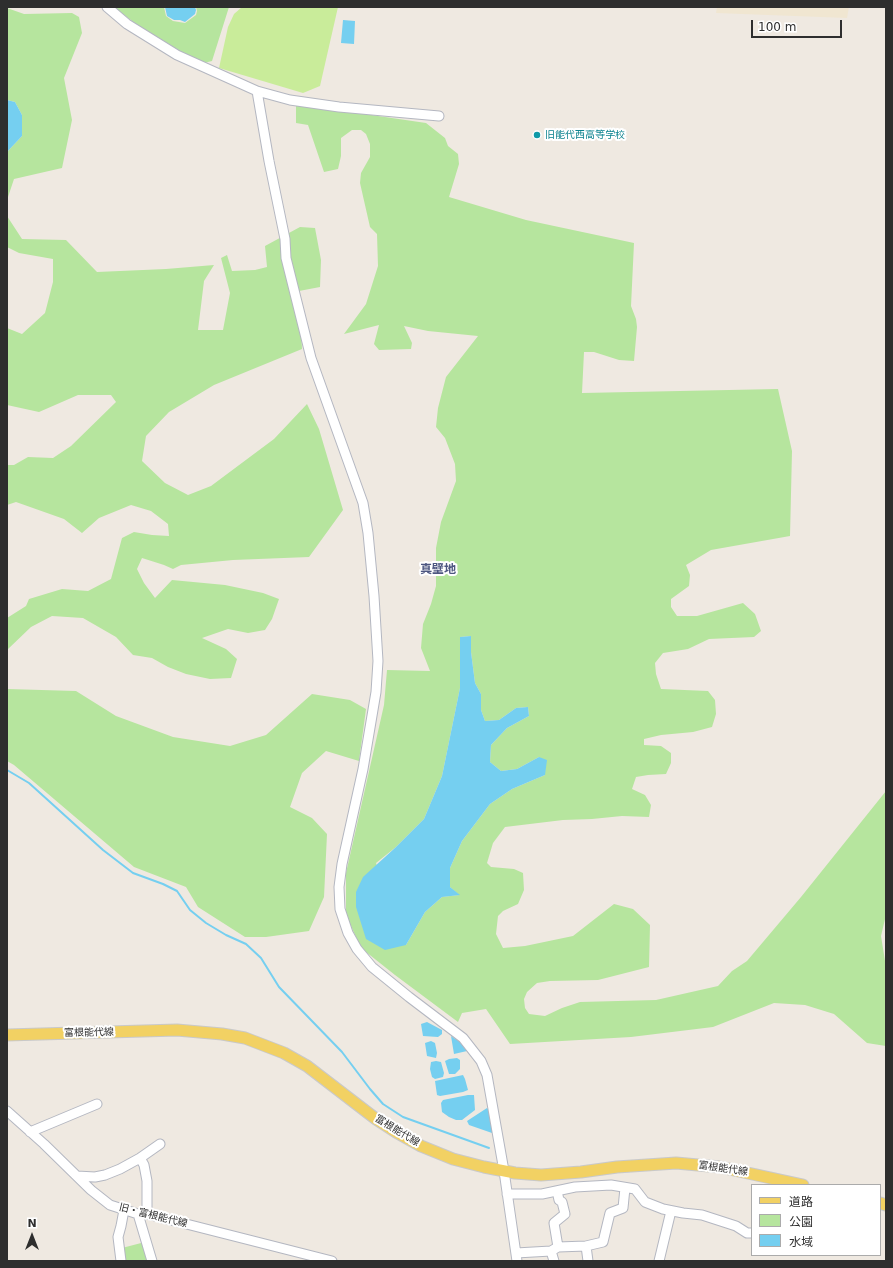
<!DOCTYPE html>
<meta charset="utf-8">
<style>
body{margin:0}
#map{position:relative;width:893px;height:1268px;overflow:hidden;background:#efe9e1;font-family:"DejaVu Sans","Noto Sans JP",sans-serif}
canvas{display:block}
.frame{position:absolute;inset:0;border:8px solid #2e2e2e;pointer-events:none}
.legend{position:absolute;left:751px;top:1184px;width:130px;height:72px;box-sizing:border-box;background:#fff;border:1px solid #ababab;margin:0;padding:5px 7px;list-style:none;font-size:12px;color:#2e2e2e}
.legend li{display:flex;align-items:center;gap:8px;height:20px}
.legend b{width:20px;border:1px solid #ababab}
.north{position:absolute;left:12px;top:1216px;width:40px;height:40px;-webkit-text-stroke:3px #fff;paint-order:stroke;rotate:0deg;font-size:11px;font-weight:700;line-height:16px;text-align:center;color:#2e2e2e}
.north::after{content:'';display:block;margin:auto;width:14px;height:18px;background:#2e2e2e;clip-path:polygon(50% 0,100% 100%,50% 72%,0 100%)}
.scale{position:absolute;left:751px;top:20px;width:91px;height:18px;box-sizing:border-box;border:2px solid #2e2e2e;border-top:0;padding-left:5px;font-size:12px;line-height:14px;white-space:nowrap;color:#2e2e2e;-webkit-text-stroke:3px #fff;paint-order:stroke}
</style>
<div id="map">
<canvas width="893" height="1268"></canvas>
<div class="frame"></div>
<ul class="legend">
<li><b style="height:5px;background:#f2d163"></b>道路</li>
<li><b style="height:11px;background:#b6e59e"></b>公園</li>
<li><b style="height:11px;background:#75cff0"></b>水域</li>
</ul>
<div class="north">N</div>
<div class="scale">100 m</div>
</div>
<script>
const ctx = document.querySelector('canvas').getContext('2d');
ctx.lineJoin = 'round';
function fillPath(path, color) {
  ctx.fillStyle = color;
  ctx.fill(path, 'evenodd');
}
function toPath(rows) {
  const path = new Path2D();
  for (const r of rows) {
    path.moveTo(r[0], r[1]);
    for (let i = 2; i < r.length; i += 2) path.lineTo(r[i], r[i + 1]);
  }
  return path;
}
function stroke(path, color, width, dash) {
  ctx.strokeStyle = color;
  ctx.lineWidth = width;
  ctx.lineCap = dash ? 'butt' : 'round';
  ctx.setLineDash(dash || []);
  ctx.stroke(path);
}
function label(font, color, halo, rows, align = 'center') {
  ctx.font = font + ' "DejaVu Sans","Noto Sans JP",sans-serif';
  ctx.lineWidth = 4;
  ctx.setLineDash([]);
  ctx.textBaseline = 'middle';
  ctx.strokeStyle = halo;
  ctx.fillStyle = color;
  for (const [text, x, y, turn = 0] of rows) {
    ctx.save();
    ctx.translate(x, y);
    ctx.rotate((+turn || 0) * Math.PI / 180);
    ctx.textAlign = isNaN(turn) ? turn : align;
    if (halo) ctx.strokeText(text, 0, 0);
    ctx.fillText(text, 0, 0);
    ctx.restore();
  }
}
fillPath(toPath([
 [717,7,849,7,847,18,716,13]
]), '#f0e6d1');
fillPath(toPath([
 [114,7,164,7,166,16,173,21,185,23,196,15,197,11,196,7,229,7,212,61,204,63,180,51,136,24],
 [7,8,24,14,72,13,79,17,82,33,64,78,72,120,62,168,14,179,7,200,7,152,22,136,22,115,15,102,7,100],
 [296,104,426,123,445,138,448,146,458,154,459,164,449,197,526,220,634,243,631,306,636,319,637,327,634,361,619,360,594,352,584,352,582,393,778,389,792,451,790,536,711,550,686,565,690,575,689,586,671,599,671,607,677,616,697,616,743,603,755,614,761,631,754,637,709,639,688,649,663,653,655,663,656,674,661,689,708,691,715,700,716,714,712,727,693,732,661,735,644,739,644,745,661,746,671,753,671,763,666,774,648,775,636,777,632,789,645,795,651,805,649,817,622,816,592,819,563,820,505,827,493,843,487,863,491,867,514,869,523,873,524,890,518,904,503,911,498,916,496,934,503,948,525,946,573,936,614,904,633,909,650,925,649,967,598,980,550,981,537,983,527,992,524,999,525,1008,529,1014,545,1016,562,1008,580,1002,656,1000,718,986,732,971,747,961,801,897,886,791,886,915,881,936,886,967,886,1046,867,1043,834,1014,805,1005,774,1003,713,1027,631,1037,510,1044,486,1009,462,1013,458,1022,395,975,361,948,346,915,346,873,384,705,387,670,430,671,421,648,423,624,431,604,436,586,436,548,441,522,456,481,455,464,445,438,436,427,438,408,446,377,478,336,428,331,404,326,412,343,411,349,379,350,374,344,379,325,344,334,366,304,378,266,377,234,370,227,360,183,361,173,370,157,370,144,366,134,361,130,352,130,341,138,341,156,338,169,324,172,308,125,296,123],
 [471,636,471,652,475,683,481,694,481,710,485,721,499,720,516,708,528,707,529,716,507,728,491,745,490,762,501,771,517,769,539,757,545,775,512,789,490,804,462,841,450,868,450,887,459,895,442,897,425,912,406,945,376,863,396,847,424,819,442,776,460,688,460,637],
 [7,216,22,239,66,240,97,272,166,269,214,265,204,281,198,330,223,330,230,293,221,258,227,255,232,271,255,270,267,267,265,246,300,227,315,228,321,260,320,287,299,291,302,349,214,385,169,412,146,436,142,461,165,483,188,495,211,486,274,439,307,404,319,429,343,510,309,557,233,560,181,565,173,569,164,565,142,558,137,569,144,583,155,598,172,580,225,585,263,593,279,599,272,619,265,630,248,633,228,629,202,638,226,649,237,659,231,678,210,679,186,674,168,667,152,658,133,655,116,637,83,618,52,616,31,627,7,650,7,618,26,606,29,599,62,589,88,591,111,579,122,538,134,532,152,535,169,536,168,524,151,511,131,505,99,518,82,533,64,519,16,502,7,505,7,465,14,465,28,457,53,458,71,446,116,402,111,395,78,395,39,412,7,405,7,328,22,334,45,313,53,282,53,259,19,253,7,247],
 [7,689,76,691,116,716,173,737,230,746,266,735,312,694,350,700,366,709,359,761,326,751,302,773,290,807,312,818,327,834,324,897,309,931,266,937,245,937,198,907,186,887,134,867,14,765,7,761],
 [145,1242,149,1261,123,1261,122,1248]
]), '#b6e59e');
fillPath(toPath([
 [242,7,338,7,320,86,303,93,219,68,228,27,234,14]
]), '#c9ec9a');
fillPath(toPath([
 [165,7,195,7,196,10,195,14,185,22,180,20,174,20,167,16],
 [343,20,355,21,354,44,341,43],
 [7,100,15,102,22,115,22,136,7,152],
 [471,636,471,652,475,683,481,694,481,710,485,721,499,720,516,708,528,707,529,716,507,728,491,745,490,762,501,771,517,769,539,757,547,760,545,775,512,789,490,804,462,841,450,868,450,887,460,895,442,897,425,912,406,945,385,950,366,939,356,907,356,892,363,877,396,847,424,819,442,776,460,688,460,637],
 [427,1022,442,1030,442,1034,438,1037,423,1036,421,1024],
 [451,1036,466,1046,467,1051,454,1054],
 [431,1041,435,1043,437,1053,436,1058,427,1056,425,1043],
 [457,1058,460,1060,460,1069,455,1074,449,1074,445,1061,449,1059],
 [436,1061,441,1062,444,1073,443,1077,435,1079,432,1077,430,1069,431,1062],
 [463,1075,465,1079,468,1090,463,1092,440,1096,437,1095,435,1081],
 [468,1095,474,1095,475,1110,462,1120,456,1120,449,1117,442,1112,441,1103,443,1100],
 [487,1108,488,1109,494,1132,492,1133,469,1125,467,1121]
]), '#75cff0');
stroke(toPath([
 [7,770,29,783,103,850,133,873,163,884,177,891,190,910,206,923,226,935,246,944,261,958,279,987,342,1052,370,1089,383,1104,403,1117,489,1148]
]), '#75cff0', 2);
const minor = toPath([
 [107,7,127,24,177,55,257,91,290,100,339,107,439,116],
 [257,91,269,161,285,239,286,258,311,358,363,503,368,533,374,596,378,661,376,692,363,769,342,864,339,887,340,909,348,933,357,949,372,967,409,997,463,1038,481,1061,487,1075,504,1171,517,1261],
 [7,1111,44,1144,91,1190,110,1205,138,1214,147,1214,332,1261],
 [30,1132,97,1104],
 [140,1158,144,1165,147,1181,147,1214],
 [77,1176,95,1177,105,1175,120,1169,140,1158,160,1144],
 [557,1191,559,1200,562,1202,565,1214,554,1223,558,1247],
 [507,1194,542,1194,575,1187,611,1185,635,1189,645,1202,663,1209,683,1213,702,1215,736,1226,747,1233,752,1233],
 [138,1214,152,1261],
 [586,1246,603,1242,610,1213,623,1208,625,1188],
 [551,1251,558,1247,586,1246,588,1261],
 [516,1253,551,1251,554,1261],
 [121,1261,118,1237,121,1226,124,1210],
 [659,1261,671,1211]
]);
const major = toPath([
 [7,1035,177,1030,222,1034,245,1038,284,1053,307,1066,376,1119,396,1132,421,1146,453,1159,484,1167,515,1173,541,1175,581,1172,617,1167,676,1163,720,1167,803,1185],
 [880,1203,886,1205]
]);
stroke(minor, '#b4b7c1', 11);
stroke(major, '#c9c9c9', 13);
stroke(minor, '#fff', 9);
stroke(major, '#f2d163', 11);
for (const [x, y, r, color] of [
 [537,135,4,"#0f9aa8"]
]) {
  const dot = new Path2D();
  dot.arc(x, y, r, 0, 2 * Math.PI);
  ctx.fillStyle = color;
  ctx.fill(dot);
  stroke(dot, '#fff', 1.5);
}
label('10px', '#0d838f', '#fff', [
 ["旧能代西高等学校",545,135]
], 'left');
label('10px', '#2e2e2e', '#fff', [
 ["富根能代線",89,1033,-1],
 ["富根能代線",397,1131,31],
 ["富根能代線",723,1169,8],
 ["旧・富根能代線",153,1216,14]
]);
label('bold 12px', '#4d5680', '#fff', [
 ["真壁地",438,570]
]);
</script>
